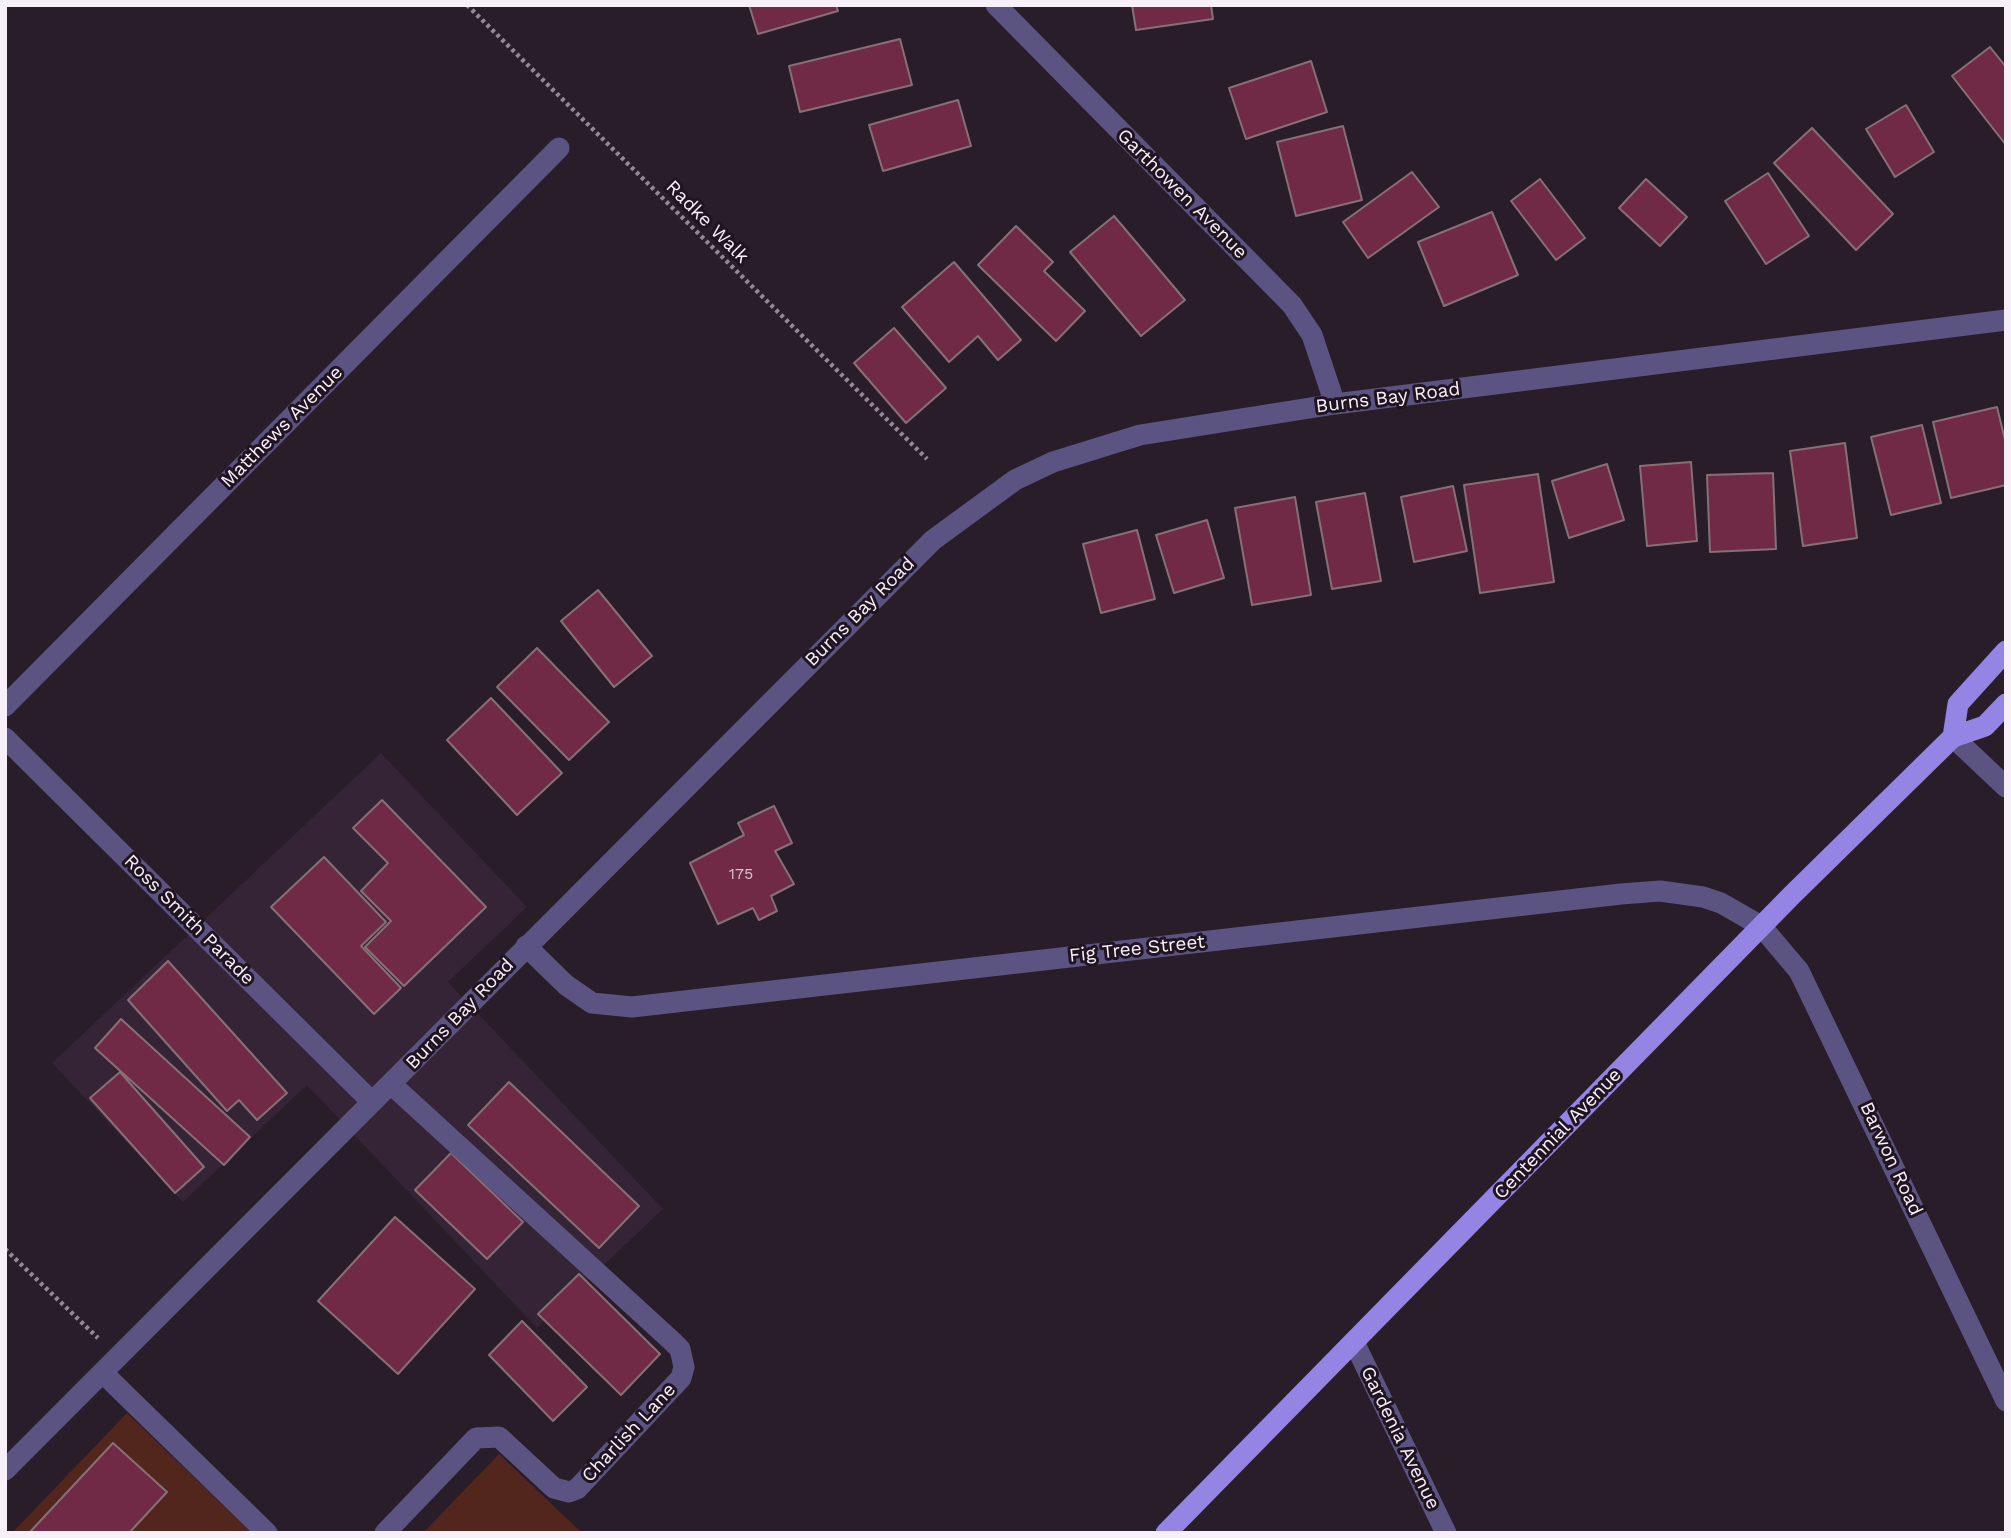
<!DOCTYPE html>
<style>
body{margin:0}
#map{position:relative;width:2011px;height:1538px;overflow:hidden;background:#291d2a;font-family:"Work Sans",sans-serif}
canvas{display:block}
.frame{position:absolute;inset:0;border:7px solid #f8f0f8;pointer-events:none}
</style>
<div id="map">
<canvas width="2011" height="1538"></canvas>
<div class="frame"></div>
</div>
<script>
const ctx = document.querySelector('canvas').getContext('2d');
ctx.lineJoin = 'round';
function fillPath(path, color) {
  ctx.fillStyle = color;
  ctx.fill(path, 'evenodd');
}
function toPath(rows) {
  const path = new Path2D();
  for (const r of rows) {
    path.moveTo(r[0], r[1]);
    for (let i = 2; i < r.length; i += 2) path.lineTo(r[i], r[i + 1]);
  }
  return path;
}
function stroke(path, color, width, dash) {
  ctx.strokeStyle = color;
  ctx.lineWidth = width;
  ctx.lineCap = dash ? 'butt' : 'round';
  ctx.setLineDash(dash || []);
  ctx.stroke(path);
}
function label(font, color, halo, rows, align = 'center') {
  ctx.font = font + ' "Work Sans",sans-serif';
  ctx.lineWidth = 6;
  ctx.setLineDash([]);
  ctx.textBaseline = 'middle';
  ctx.strokeStyle = halo;
  ctx.fillStyle = color;
  for (const [text, x, y, turn = 0] of rows) {
    ctx.save();
    ctx.translate(x, y);
    ctx.rotate((+turn || 0) * Math.PI / 180);
    ctx.textAlign = isNaN(turn) ? turn : align;
    if (halo) ctx.strokeText(text, 0, 0);
    ctx.fillText(text, 0, 0);
    ctx.restore();
  }
}
fillPath(toPath([
 [381,753,527,907,448,982,663,1209,537,1328,307,1085,183,1202,52,1063]
]), '#352436');
fillPath(toPath([
 [127,1413,252,1533,12,1533],
 [499,1454,582,1533,423,1533]
]), '#53261d');
const building = toPath([
 [749,5,836,5,838,11,758,34,749,5],
 [1132,5,1211,5,1213,19,1136,30,1132,5],
 [900,39,912,85,800,112,789,66,900,39],
 [1990,47,2006,67,2006,145,1952,76,1990,47],
 [1311,61,1327,112,1246,139,1229,88,1311,61],
 [958,100,971,146,883,171,869,125,958,100],
 [1906,105,1934,152,1895,177,1866,129,1906,105],
 [1343,126,1362,200,1296,216,1277,142,1343,126],
 [1812,128,1893,214,1856,250,1774,163,1812,128],
 [1412,172,1439,207,1368,258,1343,222,1412,172],
 [1768,173,1809,236,1766,264,1725,201,1768,173],
 [1540,179,1585,238,1556,260,1511,201,1540,179],
 [1646,179,1687,217,1660,246,1619,208,1646,179],
 [1492,212,1518,275,1444,306,1418,242,1492,212],
 [1114,216,1185,300,1141,336,1070,252,1114,216],
 [1016,226,1053,262,1044,271,1085,311,1056,341,978,265,1016,226],
 [954,262,1021,340,998,360,978,336,949,362,902,307,954,262],
 [894,328,946,388,906,423,854,363,894,328],
 [1997,407,2006,444,2006,485,1951,498,1933,422,1997,407],
 [1922,425,1941,503,1891,515,1871,437,1922,425],
 [1845,443,1857,538,1803,546,1790,451,1845,443],
 [1691,462,1697,541,1647,546,1640,466,1691,462],
 [1607,464,1624,520,1569,538,1552,481,1607,464],
 [1773,473,1776,549,1710,552,1707,475,1773,473],
 [1538,474,1554,582,1480,593,1464,485,1538,474],
 [1453,486,1467,551,1414,562,1401,497,1453,486],
 [1365,493,1381,581,1332,589,1316,502,1365,493],
 [1295,497,1311,595,1252,605,1235,508,1295,497],
 [1207,520,1224,578,1174,593,1156,535,1207,520],
 [1137,530,1155,599,1101,613,1083,544,1137,530],
 [598,590,652,656,614,687,561,621,598,590],
 [537,648,609,722,569,760,497,687,537,648],
 [491,698,562,773,517,815,447,740,491,698],
 [382,800,486,907,404,986,365,947,391,921,361,891,388,863,353,828,382,800],
 [774,806,792,843,775,851,794,884,771,896,777,911,759,920,753,908,718,924,690,863,744,835,738,823,774,806],
 [324,857,386,922,361,946,401,988,374,1014,271,907,324,857],
 [168,961,287,1093,257,1120,239,1100,227,1111,128,1000,168,961],
 [121,1019,250,1137,224,1165,95,1048,121,1019],
 [120,1072,204,1167,175,1193,90,1098,120,1072],
 [509,1082,639,1206,599,1248,468,1125,509,1082],
 [451,1153,523,1222,487,1259,415,1190,451,1153],
 [395,1217,475,1289,398,1374,318,1301,395,1217],
 [579,1274,660,1354,621,1395,538,1314,579,1274],
 [522,1321,587,1387,553,1421,489,1355,522,1321],
 [113,1443,167,1492,129,1533,29,1533,113,1443]
]);
fillPath(building, '#702a45');
stroke(building, '#867076', 2);
stroke(toPath([
 [467,5,927,459],
 [5,1249,98,1338]
]), '#938993', 4.5, [3.5, 3.5]);
stroke(toPath([
 [996,5,1292,305,1312,335,1335,404],
 [5,706,559,148],
 [1953,737,2006,787],
 [5,738,372,1102],
 [526,946,566,985,592,1003,632,1007,1621,894,1660,891,1703,897,1721,903,1761,926,1799,971,2006,1401],
 [1354,1342,1446,1533],
 [103,1373,267,1533],
 [5,1470,933,540,1015,480,1053,462,1140,435,1335,404,2006,320],
 [385,1533,476,1438,499,1437,554,1488,569,1492,577,1489,681,1378,684,1367,680,1349,673,1342,391,1084]
]), '#5b5482', 21);
stroke(toPath([
 [1953,737,1958,704,2006,651],
 [1166,1533,1792,895,1953,737,1985,726,2006,704]
]), '#9484e4', 21);
label('16px', '#d6becb', null, [
 ["175",741,874]
]);
label('19px', '#f8f0f8', '#201421', [
 ["Garthowen Avenue",1182,194,45],
 ["Radke Walk",707,222,45],
 ["Burns Bay Road",1388,398,-7],
 ["Matthews Avenue",282,427,-45],
 ["Burns Bay Road",860,612,-45],
 ["Ross Smith Parade",189,920,45],
 ["Fig Tree Street",1137,949,-6],
 ["Burns Bay Road",460,1014,-46],
 ["Centennial Avenue",1558,1134,-46],
 ["Barwon Road",1891,1159,65],
 ["Charlish Lane",629,1433,-47],
 ["Gardenia Avenue",1400,1438,64]
]);
</script>
